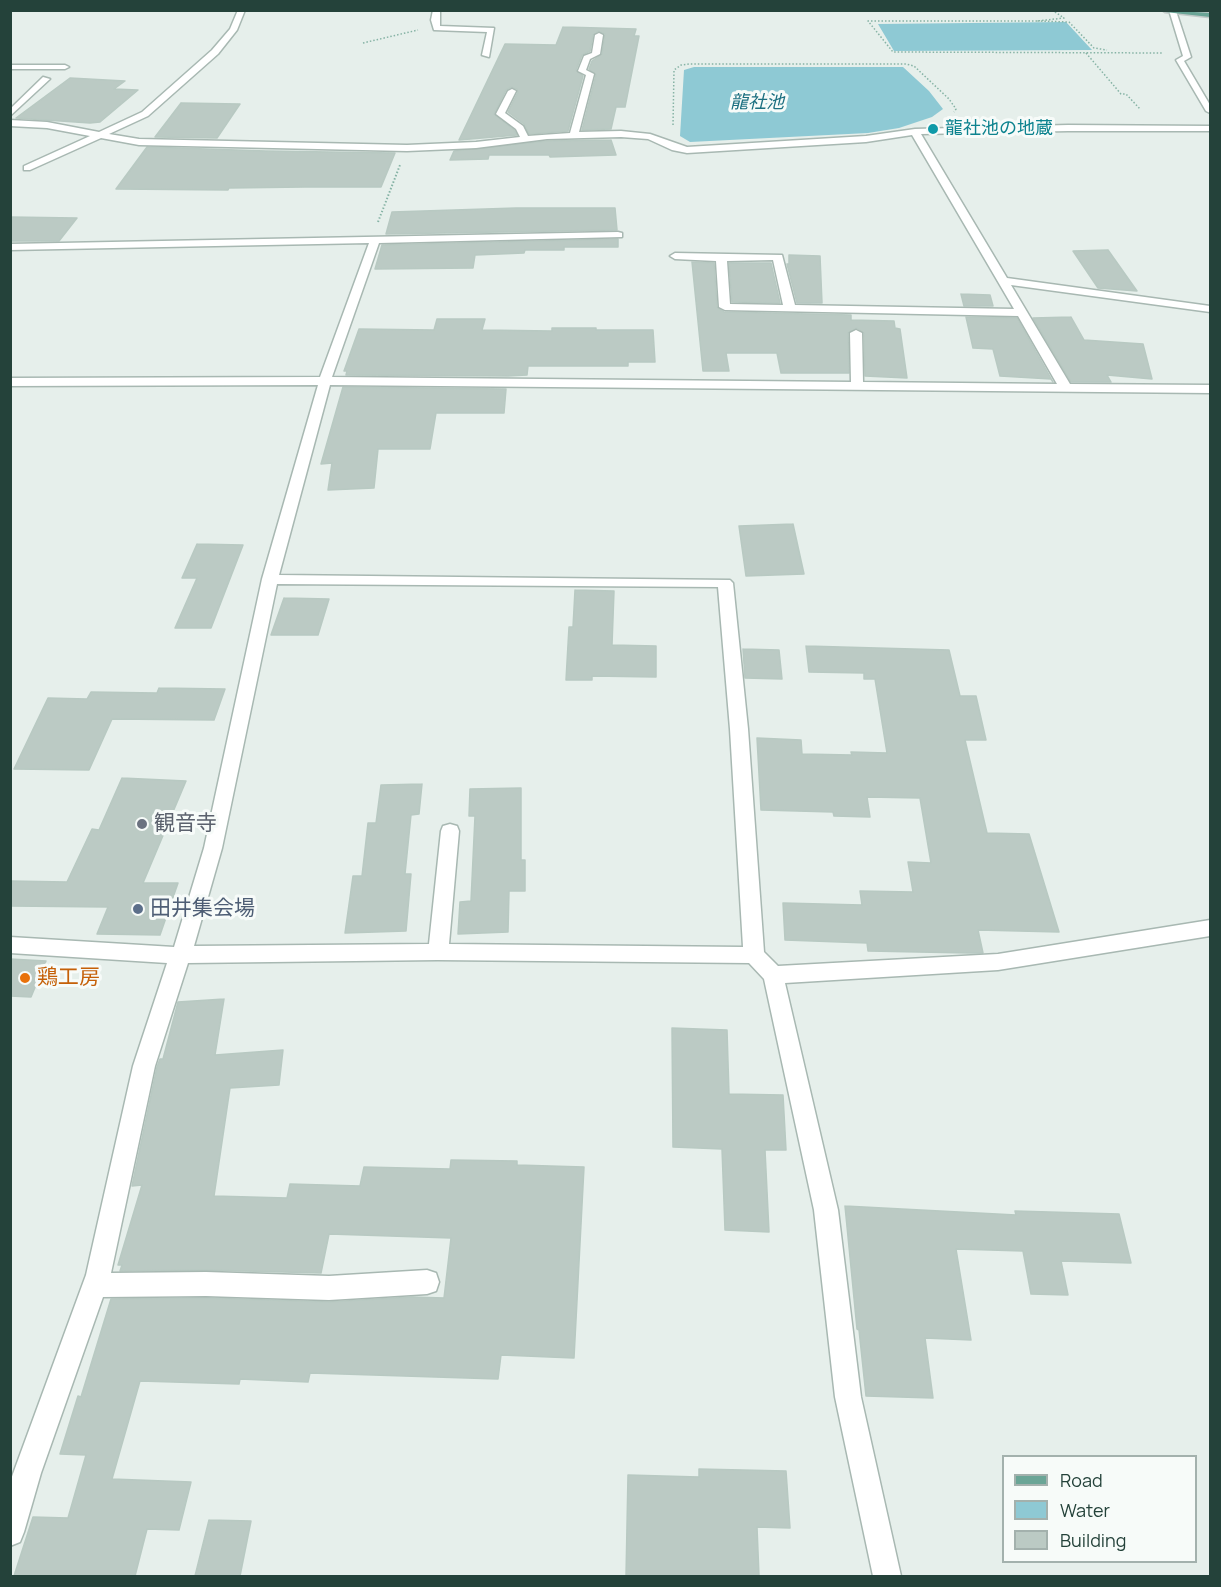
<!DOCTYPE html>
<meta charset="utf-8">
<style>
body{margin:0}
#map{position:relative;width:1221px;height:1587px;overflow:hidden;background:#e6efeb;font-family:Manrope,sans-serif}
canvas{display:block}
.frame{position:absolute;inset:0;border:12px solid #24423a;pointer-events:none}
.legend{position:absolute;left:1002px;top:1455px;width:195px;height:108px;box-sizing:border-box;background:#f7fbf9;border:2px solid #a3b1ad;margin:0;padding:8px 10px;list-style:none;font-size:18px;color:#24423a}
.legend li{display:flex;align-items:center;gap:12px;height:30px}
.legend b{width:30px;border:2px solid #a3b1ad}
</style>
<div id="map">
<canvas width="1221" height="1587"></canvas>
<div class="frame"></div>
<ul class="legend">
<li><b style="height:8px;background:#6aa596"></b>Road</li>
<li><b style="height:16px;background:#8ec9d4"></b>Water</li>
<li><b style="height:16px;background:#bbcac4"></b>Building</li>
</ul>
</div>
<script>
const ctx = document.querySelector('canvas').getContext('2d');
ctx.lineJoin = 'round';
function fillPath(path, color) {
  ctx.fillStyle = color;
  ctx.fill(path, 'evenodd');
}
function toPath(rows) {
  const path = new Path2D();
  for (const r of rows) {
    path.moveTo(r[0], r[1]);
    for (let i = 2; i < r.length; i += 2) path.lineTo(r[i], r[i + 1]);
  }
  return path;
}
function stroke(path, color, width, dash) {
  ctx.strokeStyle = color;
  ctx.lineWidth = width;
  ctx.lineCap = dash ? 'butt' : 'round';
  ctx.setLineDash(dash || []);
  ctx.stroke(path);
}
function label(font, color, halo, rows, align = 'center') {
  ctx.font = font + ' Manrope,"Noto Sans JP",sans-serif';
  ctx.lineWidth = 6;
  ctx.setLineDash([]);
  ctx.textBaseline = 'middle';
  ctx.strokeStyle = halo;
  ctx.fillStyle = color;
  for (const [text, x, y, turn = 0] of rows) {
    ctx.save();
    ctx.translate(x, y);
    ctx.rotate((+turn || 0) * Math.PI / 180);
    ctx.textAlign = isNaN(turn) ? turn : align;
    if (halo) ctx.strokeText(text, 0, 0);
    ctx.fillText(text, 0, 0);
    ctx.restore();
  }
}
fillPath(toPath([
 [1066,22,1092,50,894,51,878,24],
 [694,67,903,67,929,91,943,109,932,117,899,128,868,133,690,142,680,136,684,70]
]), '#8ec9d4');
const building = toPath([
 [563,27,636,29,634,36,639,36,625,107,616,107,611,129,582,130,596,75,589,69,592,61,602,54,605,34,598,31,593,35,590,51,582,55,576,70,583,76,568,131,529,134,524,124,508,112,518,92,517,89,511,87,506,90,494,114,514,130,517,135,459,140,505,44,556,45,563,27],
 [70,78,125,81,114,89,138,90,100,122,90,123,16,118,70,78],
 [181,103,240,104,217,138,155,137,181,103],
 [611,140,616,155,550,157,549,155,489,155,488,159,450,160,454,151,547,141,611,140],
 [147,147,266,151,395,153,381,187,305,187,229,188,228,190,116,189,147,147],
 [516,208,615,208,617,230,386,234,392,212,516,208],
 [10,217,77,218,59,241,10,241,10,217],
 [618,239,618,247,564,247,564,250,525,250,524,253,475,255,473,268,375,269,382,245,618,239],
 [1108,250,1137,291,1098,288,1073,251,1108,250],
 [789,255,820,256,822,303,797,303,787,264,789,264,789,255],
 [692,262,714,263,717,307,724,312,851,315,851,320,894,321,895,328,900,329,907,378,865,376,864,333,857,328,848,333,849,373,781,373,777,353,726,353,729,371,703,371,692,262],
 [729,263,771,263,780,303,732,302,729,263],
 [961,294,990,295,993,306,964,306,961,294],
 [966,317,1017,318,1053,382,1051,379,1000,376,993,349,973,348,966,317],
 [1071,317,1084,340,1143,344,1152,379,1107,375,1111,382,1071,382,1033,318,1071,317],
 [437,319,485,319,482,330,552,331,552,328,596,328,596,330,653,330,655,362,628,362,628,366,528,366,527,375,508,376,346,375,347,371,344,371,359,329,434,330,437,319],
 [343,387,506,389,504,413,436,413,430,449,378,449,374,488,328,490,332,463,321,464,343,387],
 [793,524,804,574,746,576,739,526,793,524],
 [197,544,243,545,211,628,175,628,197,578,182,578,197,544],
 [575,590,614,591,612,645,656,646,656,677,592,676,592,680,566,680,569,627,573,627,575,590],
 [284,598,329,599,318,635,271,635,284,598],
 [806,646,949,650,960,696,976,696,986,740,965,740,987,833,1029,834,1059,932,978,930,983,953,968,953,868,951,867,943,785,940,783,903,862,905,860,891,913,892,908,862,931,863,920,798,867,797,870,817,834,816,833,812,761,810,757,738,801,740,802,754,852,755,851,752,887,753,875,679,864,679,864,673,809,672,806,646],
 [743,649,779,650,782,679,745,678,743,649],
 [159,688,225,689,214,720,112,719,89,770,14,769,48,698,87,699,91,692,157,693,159,688],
 [122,778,186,781,143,883,178,883,160,935,97,934,108,907,10,906,10,881,67,882,92,829,99,830,122,778],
 [422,784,419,814,411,815,405,874,411,874,406,931,345,933,353,876,362,876,368,823,376,823,381,785,422,784],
 [521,788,521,860,525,860,525,891,509,891,508,932,458,934,460,902,471,901,475,816,469,816,470,789,521,788],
 [10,959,46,961,31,997,10,996,10,959],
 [224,999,215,1055,283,1050,279,1085,230,1088,214,1196,287,1198,290,1184,360,1186,364,1167,450,1169,451,1160,517,1161,517,1165,584,1167,574,1358,501,1355,498,1379,310,1373,308,1382,240,1379,239,1384,140,1381,112,1479,191,1482,179,1530,147,1529,135,1576,14,1576,33,1517,68,1518,86,1455,60,1454,78,1396,81,1397,111,1299,206,1298,329,1302,412,1297,444,1298,451,1238,329,1234,321,1273,206,1270,120,1271,122,1265,118,1265,142,1185,132,1186,157,1067,160,1059,163,1059,178,1002,224,999],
 [672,1028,727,1030,729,1094,783,1095,786,1150,765,1150,769,1232,725,1230,722,1149,673,1147,672,1028],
 [845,1206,1016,1215,1015,1211,1119,1214,1131,1263,1061,1261,1068,1295,1031,1294,1023,1251,956,1249,971,1340,925,1338,933,1398,866,1396,859,1330,857,1329,845,1206],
 [699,1469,786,1471,790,1528,757,1527,759,1576,626,1576,628,1475,699,1477,699,1469],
 [209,1520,251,1521,240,1576,195,1576,209,1520]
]);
fillPath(building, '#bbcac4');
stroke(building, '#b8c9c2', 1.5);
const minor = toPath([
 [238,10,245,10,237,30,218,54,148,116,109,134,139,139,407,145,476,142,520,137,516,129,496,114,508,91,512,89,516,91,505,113,523,126,528,136,570,133,586,75,578,71,584,56,592,53,595,35,599,33,603,35,600,54,590,59,586,70,594,74,579,132,621,131,650,134,687,147,866,136,915,129,1068,125,1210,126,1210,131,1068,131,921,134,1007,278,1210,306,1210,312,1011,285,1070,384,1210,385,1210,393,330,385,279,575,730,580,733,583,748,729,764,952,778,966,998,954,1210,920,1210,936,998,970,785,983,838,1210,861,1397,901,1576,873,1576,835,1397,814,1210,764,979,749,963,438,960,188,963,155,1066,111,1273,206,1272,329,1276,427,1270,436,1273,439,1282,436,1291,427,1294,329,1300,206,1296,103,1297,41,1473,24,1532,20,1542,10,1546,10,1482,86,1275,133,1066,167,963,10,953,10,937,174,947,204,848,262,579,318,385,10,386,10,378,320,377,369,243,10,250,10,244,618,232,622,233,622,237,379,243,332,377,851,382,850,333,856,330,862,333,863,382,1057,384,1018,316,725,310,719,307,716,261,675,259,670,256,675,253,782,255,795,305,1014,309,912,135,866,142,687,153,672,150,648,139,621,137,547,139,476,148,407,151,139,145,101,138,30,170,24,170,24,166,90,136,47,128,10,126,10,120,47,122,99,132,142,112,212,50,230,29,238,10],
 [773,260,783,305,730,304,727,261,773,260],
 [277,584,718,587,730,729,743,947,449,944,459,831,457,826,450,824,443,826,441,831,429,944,194,946,222,848,277,584],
 [433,10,440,10,440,26,494,28,489,57,482,55,487,32,434,30,431,20,433,10],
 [1169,10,1176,11,1191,57,1184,61,1210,105,1210,113,1206,111,1176,60,1183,56,1169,10],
 [10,65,65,65,69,67,65,69,10,69,10,65],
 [43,77,50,79,10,116,10,109,43,77]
]);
const major = toPath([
 [1162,10,1210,13,1210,17,1165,12,1162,10]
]);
stroke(minor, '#a8b8b2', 3);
stroke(major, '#c2cac8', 3);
stroke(toPath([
 [1052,10,1064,18,1037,21,1069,22,1094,48,1107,50],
 [1037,21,868,21,893,52,1163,53],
 [363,43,418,30],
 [1086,53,1121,94,1126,94,1140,109],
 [673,125,674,70,681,65,689,64,906,64,914,66,949,99,956,109,954,112]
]), '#86b3a5', 1.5, [1.5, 2]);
stroke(toPath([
 [378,222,400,165]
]), '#86b3a5', 2, [1.5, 2]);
fillPath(minor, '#fff');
fillPath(major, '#6aa596');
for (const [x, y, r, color] of [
 [933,129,6,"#0f9aa8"],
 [142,824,6,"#6b7280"],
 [138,909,6,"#5c6f8a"],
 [25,978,6,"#e8710a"]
]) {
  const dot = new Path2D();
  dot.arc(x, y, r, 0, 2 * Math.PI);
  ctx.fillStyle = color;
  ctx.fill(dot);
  stroke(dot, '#f7fbf9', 2);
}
label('italic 18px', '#1c6f80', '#f7fbf9', [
 ["龍社池",757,103]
]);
label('18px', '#0d838f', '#f7fbf9', [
 ["龍社池の地蔵",945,129]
], 'left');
label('21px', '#5b616d', '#f7fbf9', [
 ["観音寺",154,824]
], 'left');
label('21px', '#4e5e75', '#f7fbf9', [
 ["田井集会場",150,909]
], 'left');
label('21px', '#c56008', '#f7fbf9', [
 ["鶏工房",37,978]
], 'left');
</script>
